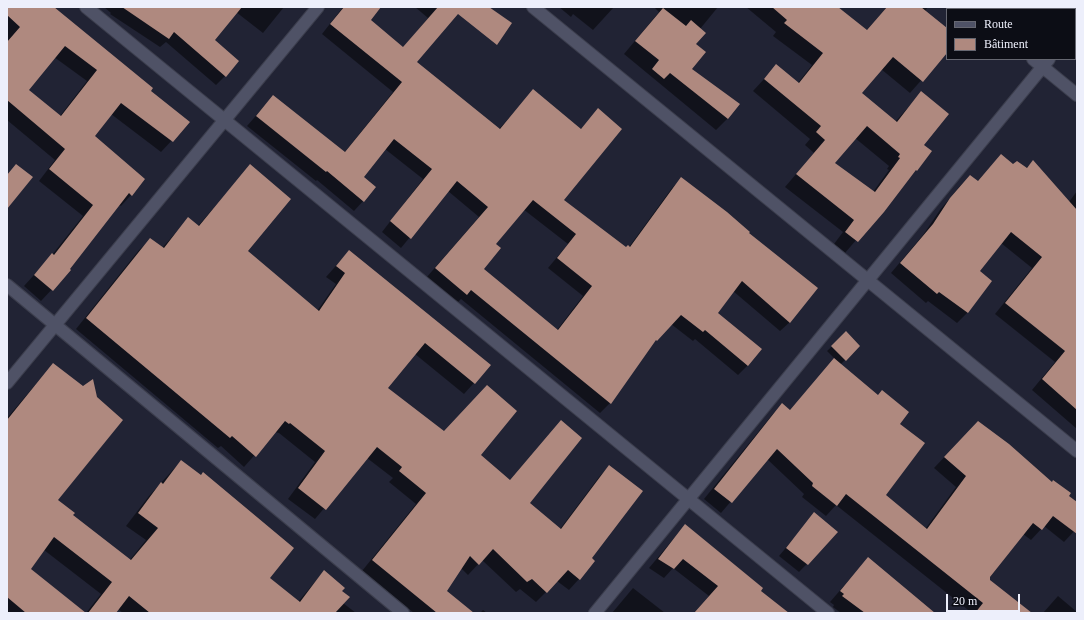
<!DOCTYPE html>
<meta charset="utf-8">
<style>
body{margin:0}
#map{position:relative;width:1084px;height:620px;overflow:hidden;background:#212334;font-family:"Times New Roman",serif}
canvas{display:block}
.frame{position:absolute;inset:0;border:8px solid #edeffb;pointer-events:none}
.legend{position:absolute;left:946px;top:8px;width:130px;height:52px;box-sizing:border-box;background:#0c0d15;border:1px solid #666771;margin:0;padding:5px 7px;list-style:none;font-size:12px;color:#edeffb}
.legend li{display:flex;align-items:center;gap:8px;height:20px}
.legend b{width:20px;border:1px solid #666771}
.scale{position:absolute;left:946px;top:594px;width:74px;height:18px;box-sizing:border-box;border:2px solid #edeffb;border-top:0;padding-left:5px;font-size:12px;line-height:14px;white-space:nowrap;color:#edeffb;-webkit-text-stroke:3px #0c0d15;paint-order:stroke}
</style>
<div id="map">
<canvas width="1084" height="620"></canvas>
<div class="frame"></div>
<ul class="legend">
<li><b style="height:5px;background:#4f5266"></b>Route</li>
<li><b style="height:11px;background:#af897f"></b>Bâtiment</li>
</ul>
<div class="scale">20 m</div>
</div>
<script>
const ctx = document.querySelector('canvas').getContext('2d');
ctx.lineJoin = 'round';
function fillPath(path, color) {
  ctx.fillStyle = color;
  ctx.fill(path, 'evenodd');
}
function toPath(rows) {
  const path = new Path2D();
  for (const r of rows) {
    path.moveTo(r[0], r[1]);
    for (let i = 2; i < r.length; i += 2) path.lineTo(r[i], r[i + 1]);
  }
  return path;
}
function stroke(path, color, width, dash) {
  ctx.strokeStyle = color;
  ctx.lineWidth = width;
  ctx.lineCap = dash ? 'butt' : 'round';
  ctx.setLineDash(dash || []);
  ctx.stroke(path);
}
fillPath(toPath([
 [7,7,53,7,149,91,189,122,161,152,111,114,93,136,131,195,121,206,119,205,68,269,70,270,41,301,24,286,52,255,83,216,39,181,55,160,7,120],
 [54,57,87,81,60,116,28,90],
 [104,7,284,7,263,33,236,12,214,40,225,76,216,85,166,42,160,47,110,14,111,13],
 [343,7,380,7,369,20,403,48,428,18,415,7,462,7,415,62,499,129,533,91,580,130,598,110,563,200,625,248,629,247,672,188,681,179,748,233,790,322,780,331,733,291,717,313,748,365,738,375,695,339,693,341,671,324,650,346,610,403,600,413,461,299,456,304,426,278,479,217,448,191,401,248,382,232,423,179,385,149,363,177,375,188,354,211,317,180,316,181,247,126,273,96,344,153,393,92,322,34],
 [523,209,568,244,548,268,583,296,557,330,482,269,494,244],
 [559,7,614,7,593,30,573,14,571,17],
 [654,7,718,7,700,29,694,44,691,69,728,118,716,130,624,54,659,12],
 [746,7,836,7,866,31,887,7,928,7,925,11,947,29,947,51,910,93,881,69,860,93,895,122,921,93,923,145,916,170,845,253,834,244,843,232,785,187,814,153,805,145,810,139,753,91,776,66,798,83,812,65,773,36,776,32],
 [855,138,889,166,887,169,889,170,873,192,834,163],
 [1001,155,1013,165,1026,168,1033,162,1069,202,1077,191,1077,429,1032,390,1055,362,995,314,1032,268,1001,243,979,271,991,281,967,313,957,323,928,301,926,303,891,273,923,235,940,210,960,186,970,176,977,182],
 [250,166,246,251,317,311,336,284,326,277,349,251,490,365,464,394,415,354,387,388,444,432,479,455,509,481,561,422,528,503,560,529,599,477,609,466,590,558,579,579,569,590,557,581,536,602,520,589,516,592,482,560,468,575,461,568,445,592,473,613,414,613,362,571,416,504,389,482,393,478,367,458,315,519,288,499,315,462,279,433,275,432,244,467,221,446,218,448,76,329,139,250,150,240,162,248,188,219,198,226],
 [846,333,859,346,840,365,898,424,884,495,926,528,956,487,934,468,967,433,1077,503,1077,528,1064,542,1044,526,1031,540,1023,534,990,577,989,580,1030,613,972,613,836,505,826,516,802,497,804,494,767,459,721,513,704,499,772,415,782,404,790,410,835,359,827,351],
 [53,364,57,500,72,515,129,561,146,540,126,526,149,496,181,461,268,578,298,602,324,571,340,591,343,603,356,613,123,613,118,609,115,613,86,613,101,594,44,550,30,569,84,613,7,613,7,418],
 [814,514,837,533,799,572,779,556],
 [685,525,760,591,788,613,694,613,709,596,673,568,664,578,649,568],
 [868,558,934,613,841,613,833,607,834,605,830,602],
 [633,588,665,613,612,613],
 [1058,596,1077,612,1077,613,1043,613],
 [483,610,487,613,480,613]
]), '#0007');
fillPath(toPath([
 [7,7,54,7,153,88,151,91,190,122,173,142,121,103,95,136,145,179,132,196,129,193,70,269,71,270,53,291,34,275,52,253,54,255,93,205,49,169,65,149,7,100,7,42,20,27,7,15],
 [65,46,97,70,61,116,29,90],
 [122,7,242,7,215,40,239,61,226,77,174,32,169,39],
 [344,7,381,7,371,20,403,47,438,7,489,7,512,23,497,45,458,14,417,62,500,129,533,89,581,129,598,108,622,129,564,200,626,247,628,245,630,247,681,177,727,212,750,232,749,233,818,288,790,323,742,281,718,313,762,349,748,366,705,330,703,332,681,315,657,341,656,340,611,404,471,290,467,295,435,268,488,207,457,181,411,239,390,221,432,169,394,139,364,177,376,187,364,202,327,171,326,172,256,116,273,95,345,152,402,82,330,24],
 [533,200,576,234,557,258,592,286,558,330,484,269,501,248,496,244],
 [772,7,838,7,867,30,887,7,921,7,947,28,947,53,923,82,893,57,862,93,897,122,921,91,949,114,924,145,932,151,917,171,916,170,884,212,858,242,845,232,854,220,796,174,825,140,816,132,821,126,764,79,776,64,799,83,823,53,784,23,787,20],
 [867,126,900,154,898,157,900,158,875,192,835,163],
 [663,8,686,26,691,20,706,33,696,44,706,52,692,69,740,104,728,119,670,73,664,79,652,69,659,60,635,41],
 [1001,154,1013,164,1017,161,1027,168,1033,160,1077,210,1077,410,1042,379,1065,351,1005,303,1042,257,1011,232,980,271,992,281,968,313,939,292,937,294,900,263,933,224,950,198,970,175,978,181],
 [16,164,33,177,7,209,7,175],
 [250,164,291,199,248,251,319,311,345,273,336,266,349,250,491,365,475,384,425,343,388,388,444,431,487,385,517,411,481,455,510,480,561,420,582,438,530,503,561,529,609,465,643,491,592,558,595,561,580,580,568,570,547,593,532,579,527,582,493,549,479,565,470,556,447,591,474,613,437,613,372,560,426,493,399,471,402,467,377,447,326,510,298,488,325,451,290,423,289,424,285,421,256,457,232,436,230,438,86,318,150,238,164,248,188,217,199,226],
 [846,331,860,346,846,361,831,346],
 [834,358,878,395,882,390,909,412,900,424,925,443,886,495,927,529,966,476,944,457,978,421,1009,444,1052,482,1053,480,1071,493,1069,496,1077,502,1077,534,1053,516,1042,530,1033,523,990,577,990,580,1032,613,975,613,983,603,846,494,837,506,812,486,813,483,777,449,732,503,714,489,782,403,790,410],
 [53,363,83,386,93,379,97,397,123,420,58,500,75,513,73,515,131,560,158,528,138,513,161,482,163,484,181,460,201,475,203,472,294,548,270,578,300,602,324,570,345,588,342,591,350,597,335,613,150,613,129,596,116,613,88,613,112,582,54,537,31,569,86,613,26,613,7,597,7,420],
 [814,512,838,532,808,565,786,548],
 [685,524,763,588,761,591,789,613,694,613,718,586,683,559,674,569,658,559],
 [868,557,935,613,865,613,842,596,844,594,840,591]
]), '#af897f');
const minor = toPath([
 [86,7,828,613],
 [533,7,1077,451],
 [969,7,972,9],
 [1075,27,1077,25],
 [1033,59,1077,95],
 [7,285,403,613],
 [7,383,318,7],
 [595,613,1049,59]
]);
stroke(minor, '#3c3e4d', 14);
stroke(minor, '#4f5266', 12);
</script>
